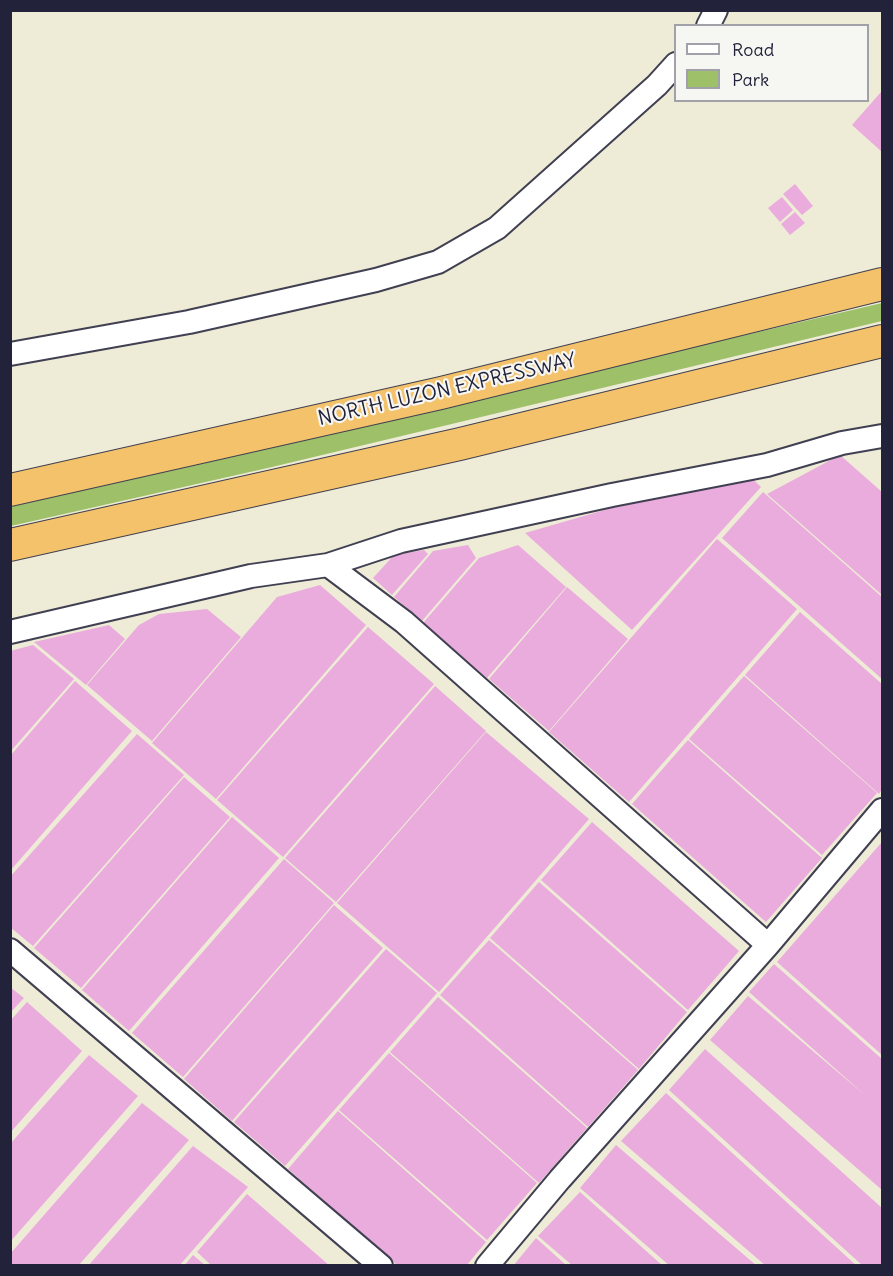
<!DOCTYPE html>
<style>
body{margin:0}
#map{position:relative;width:893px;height:1276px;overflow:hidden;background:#eeebd7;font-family:Delius,sans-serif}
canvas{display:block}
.frame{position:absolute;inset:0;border:12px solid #22223b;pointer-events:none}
.legend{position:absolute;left:674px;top:24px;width:195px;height:78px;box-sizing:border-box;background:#f6f6f2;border:2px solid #a1a1a9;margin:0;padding:8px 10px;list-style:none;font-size:18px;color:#22223b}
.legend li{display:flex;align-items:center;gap:12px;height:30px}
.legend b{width:30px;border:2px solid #a1a1a9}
</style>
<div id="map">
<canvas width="893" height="1276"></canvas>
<div class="frame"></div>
<ul class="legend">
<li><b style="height:8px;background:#fff"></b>Road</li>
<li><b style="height:16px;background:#9dc069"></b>Park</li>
</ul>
</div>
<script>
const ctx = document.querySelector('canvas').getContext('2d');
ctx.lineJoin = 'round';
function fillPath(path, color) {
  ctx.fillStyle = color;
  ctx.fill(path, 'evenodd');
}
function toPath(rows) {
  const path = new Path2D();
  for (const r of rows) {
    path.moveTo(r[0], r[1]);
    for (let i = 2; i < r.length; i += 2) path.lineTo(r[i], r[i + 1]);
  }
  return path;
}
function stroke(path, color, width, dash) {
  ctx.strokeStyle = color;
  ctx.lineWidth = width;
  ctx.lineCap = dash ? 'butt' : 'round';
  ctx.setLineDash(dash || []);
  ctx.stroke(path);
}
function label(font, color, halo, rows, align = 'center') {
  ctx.font = font + ' Delius,sans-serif';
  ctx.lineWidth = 4.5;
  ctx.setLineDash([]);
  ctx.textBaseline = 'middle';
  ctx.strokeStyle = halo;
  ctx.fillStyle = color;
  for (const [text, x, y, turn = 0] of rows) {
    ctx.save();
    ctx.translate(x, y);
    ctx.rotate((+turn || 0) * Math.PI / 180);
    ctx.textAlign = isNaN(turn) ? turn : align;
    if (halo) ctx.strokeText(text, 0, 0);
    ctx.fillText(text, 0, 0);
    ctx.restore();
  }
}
fillPath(toPath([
 [882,303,882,321,272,467,11,526,10,507]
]), '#9dc069');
fillPath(toPath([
 [881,92,882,93,882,152,852,125],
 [795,184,813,206,802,215,783,194],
 [782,197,793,210,780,222,768,208],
 [795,212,805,223,790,235,781,224],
 [840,455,882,492,882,595,767,494],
 [743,470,761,487,632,630,525,533],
 [763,492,882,597,882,679,722,538],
 [717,539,797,609,629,802,549,732],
 [468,545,476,558,422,621,394,597,433,551],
 [518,545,566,587,487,678,423,623,479,558],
 [424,550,428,554,392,595,373,578,394,555],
 [320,585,366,625,216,799,152,743,277,597],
 [567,587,628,639,549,731,489,679],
 [207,609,241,637,152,741,87,685,139,625,159,614],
 [800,612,882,684,882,789,879,794,745,675],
 [109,625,125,639,86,685,34,642],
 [368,627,434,684,283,857,217,800],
 [33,645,74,679,10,752,10,651],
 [744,676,877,793,822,855,689,739],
 [75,681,132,731,10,871,10,756],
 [435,686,486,731,336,902,285,858],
 [486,732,589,819,439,992,337,903],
 [137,734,184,775,33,946,10,927,10,877],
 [688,740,822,858,766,922,632,804],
 [184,777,230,817,81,988,34,948],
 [232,817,279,858,129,1031,82,990],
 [592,822,739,951,688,1010,541,880],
 [882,842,882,1055,777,962],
 [284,859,334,903,183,1077,132,1033],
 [539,882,687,1012,639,1069,490,938],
 [334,905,383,948,232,1121,184,1079],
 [489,940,638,1070,588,1127,440,995],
 [386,949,437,993,285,1166,234,1122],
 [774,964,882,1059,882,1190,710,1040,748,996,866,1096,749,992],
 [10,987,24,998,10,1013],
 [438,997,587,1128,539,1183,390,1052],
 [27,1002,82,1051,10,1133,10,1021],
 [705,1049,882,1208,882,1266,863,1266,669,1090],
 [389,1053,537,1183,487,1240,339,1110],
 [89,1055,138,1096,10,1242,10,1144],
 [666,1093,857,1266,766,1266,621,1141],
 [142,1103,189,1140,78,1266,10,1266,10,1254],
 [338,1111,486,1242,466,1266,398,1266,288,1169],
 [616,1145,757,1266,670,1266,580,1188],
 [193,1146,248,1187,179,1266,88,1266],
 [580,1192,663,1266,573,1266,538,1236],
 [247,1194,330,1266,212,1266,197,1252],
 [536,1238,567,1266,513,1266],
 [193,1255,206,1266,184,1266]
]), '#eaacdd');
const minor = toPath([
 [708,26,716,10],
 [10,354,189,322,376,280,438,262,497,228,657,85,676,64],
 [328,565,404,622,768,945],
 [10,632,251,576,328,565,401,541,612,495,767,465,842,443,882,436],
 [10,950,381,1266],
 [487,1266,560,1179,768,945,882,810]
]);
const highway = toPath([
 [10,490,441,393,882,284],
 [10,545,460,444,882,341]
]);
stroke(minor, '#414052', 26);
stroke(highway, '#414052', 34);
stroke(minor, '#fff', 22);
stroke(highway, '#f3c26a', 32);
label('20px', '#22223b', '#f6f6f2', [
 ["NORTH LUZON EXPRESSWAY",447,390,-13]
]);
</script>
